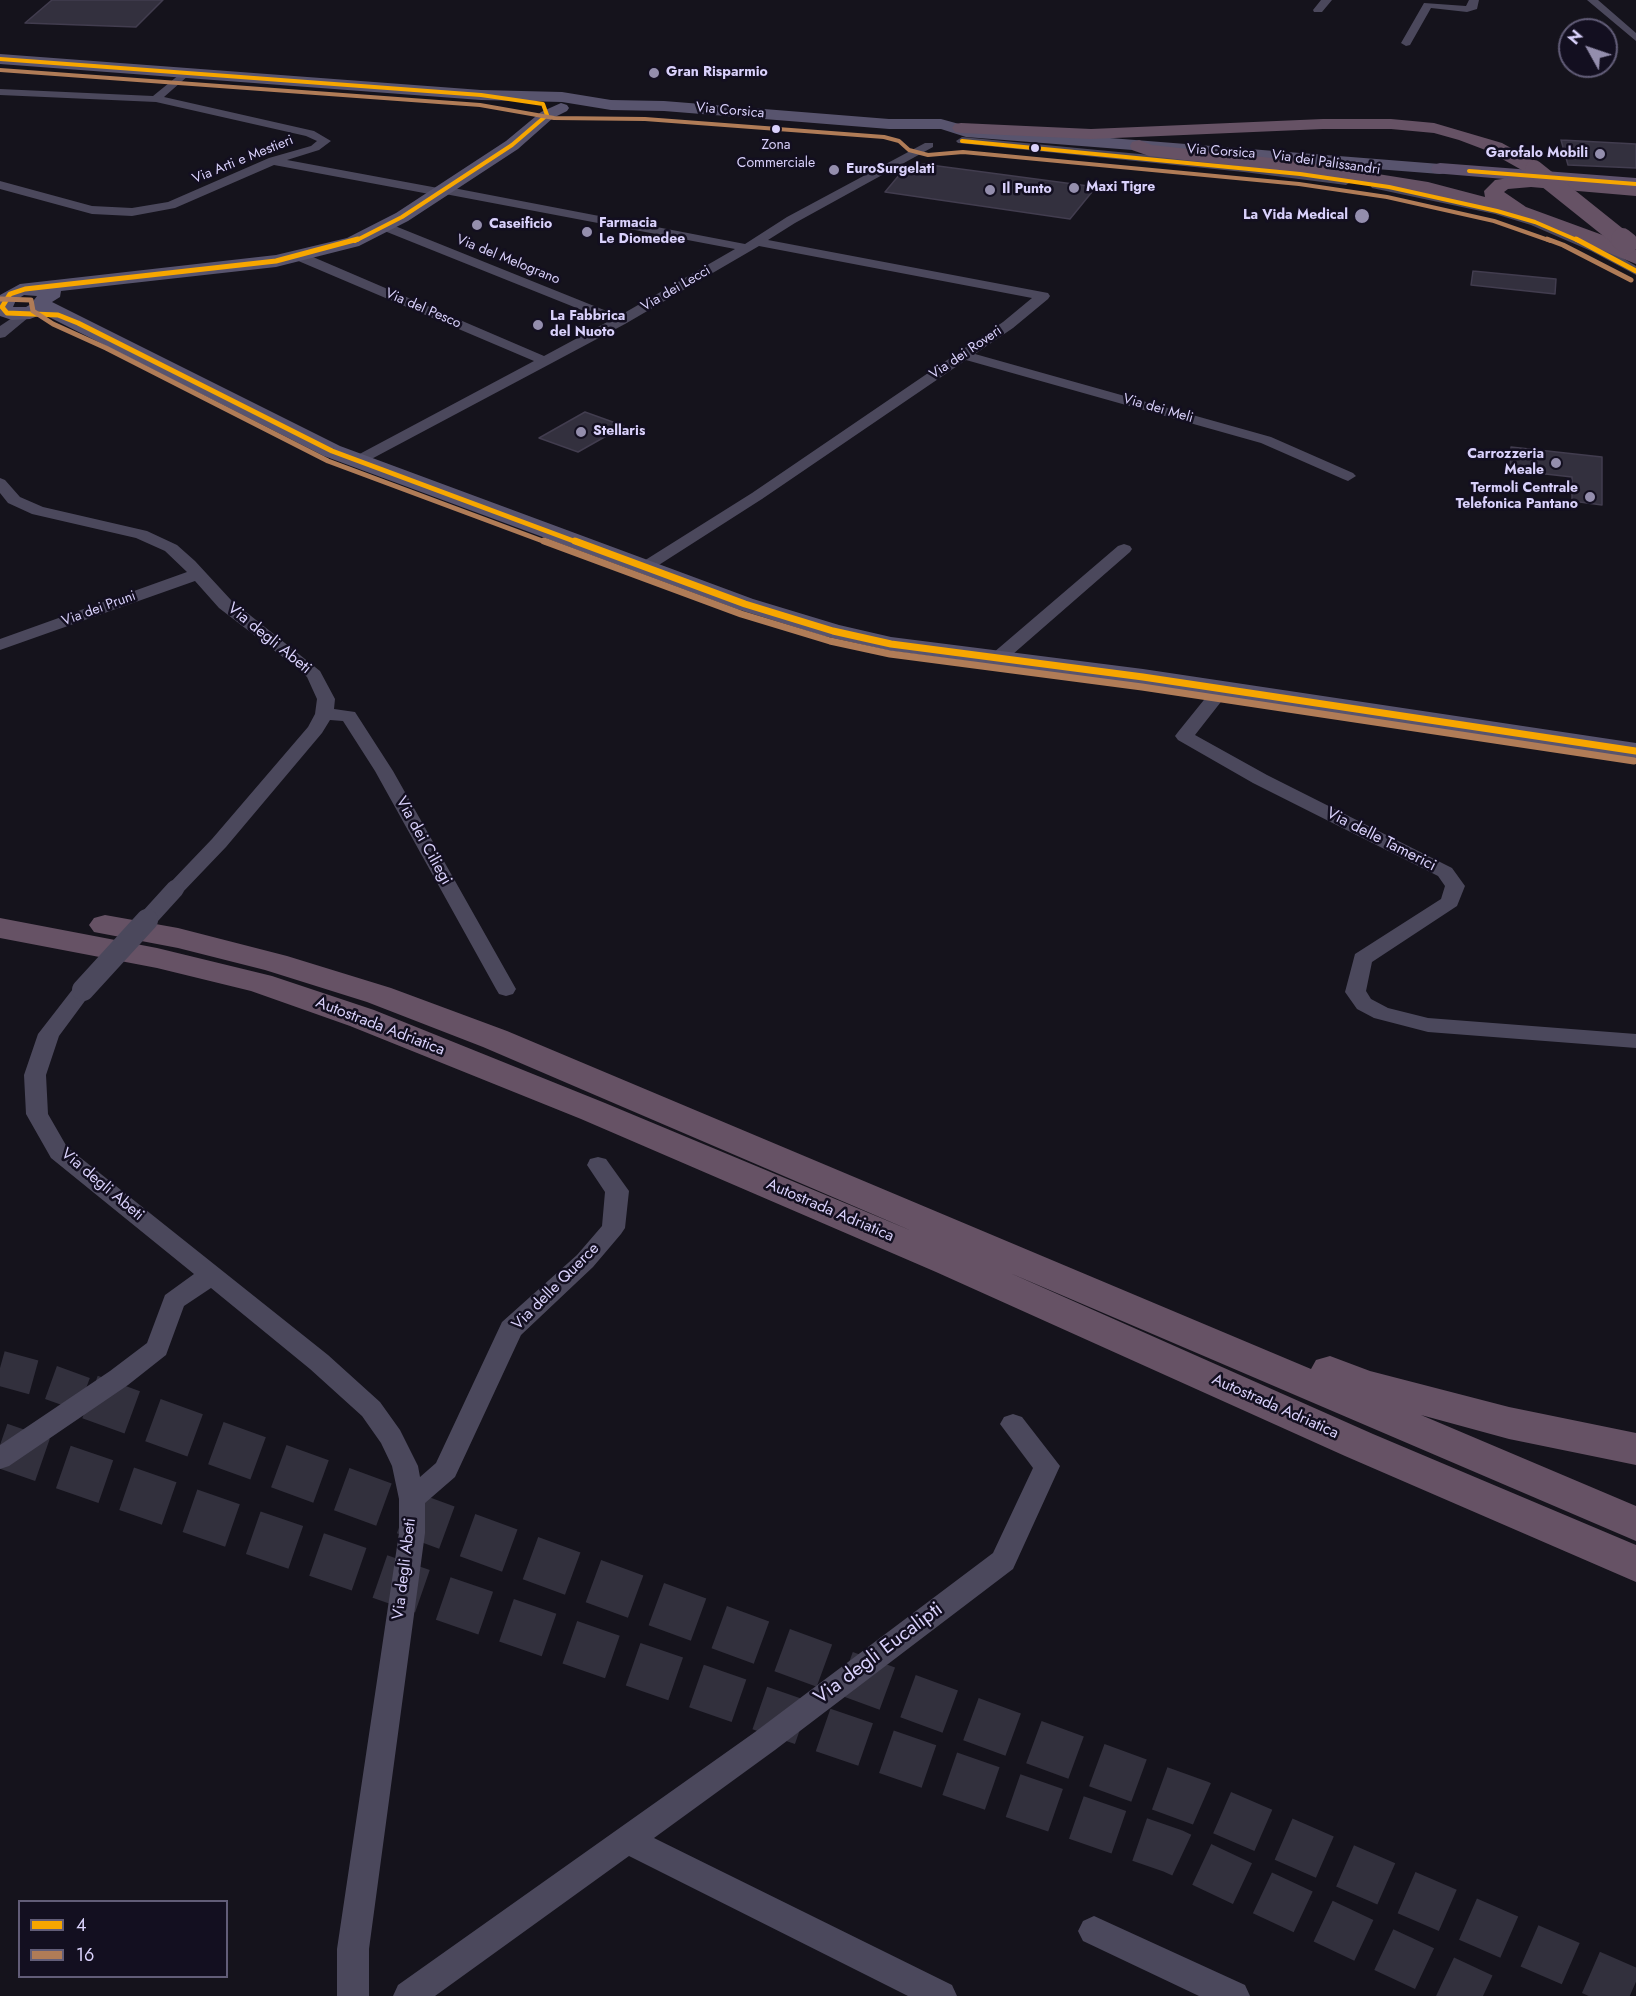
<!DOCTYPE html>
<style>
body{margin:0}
#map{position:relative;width:1636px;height:1996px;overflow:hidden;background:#15131c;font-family:Jost,sans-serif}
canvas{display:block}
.legend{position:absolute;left:18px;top:1900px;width:210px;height:78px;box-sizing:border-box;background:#130f20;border:2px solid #625d78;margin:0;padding:8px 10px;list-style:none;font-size:18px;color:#d9d1fb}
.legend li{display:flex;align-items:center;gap:12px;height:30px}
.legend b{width:30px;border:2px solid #625d78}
.north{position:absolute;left:1558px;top:18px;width:60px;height:60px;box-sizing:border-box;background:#130f20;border:2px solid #625d78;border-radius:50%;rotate:310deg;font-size:16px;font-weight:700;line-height:24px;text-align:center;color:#d9d1fb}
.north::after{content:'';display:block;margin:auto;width:21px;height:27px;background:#948ead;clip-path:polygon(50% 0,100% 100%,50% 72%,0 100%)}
</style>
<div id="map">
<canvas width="1636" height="1996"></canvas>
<ul class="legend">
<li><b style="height:8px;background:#f7a600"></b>4</li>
<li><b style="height:8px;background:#b07c57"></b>16</li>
</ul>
<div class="north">N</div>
</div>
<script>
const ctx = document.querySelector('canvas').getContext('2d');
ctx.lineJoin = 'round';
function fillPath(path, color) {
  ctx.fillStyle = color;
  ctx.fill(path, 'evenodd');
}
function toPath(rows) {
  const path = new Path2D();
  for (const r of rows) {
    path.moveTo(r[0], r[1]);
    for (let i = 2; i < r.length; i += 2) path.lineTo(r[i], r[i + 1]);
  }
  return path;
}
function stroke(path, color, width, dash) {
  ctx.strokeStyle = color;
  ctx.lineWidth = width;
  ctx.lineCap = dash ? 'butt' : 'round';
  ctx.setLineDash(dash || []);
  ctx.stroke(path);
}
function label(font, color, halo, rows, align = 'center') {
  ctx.font = font + ' Jost,sans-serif';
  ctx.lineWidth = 5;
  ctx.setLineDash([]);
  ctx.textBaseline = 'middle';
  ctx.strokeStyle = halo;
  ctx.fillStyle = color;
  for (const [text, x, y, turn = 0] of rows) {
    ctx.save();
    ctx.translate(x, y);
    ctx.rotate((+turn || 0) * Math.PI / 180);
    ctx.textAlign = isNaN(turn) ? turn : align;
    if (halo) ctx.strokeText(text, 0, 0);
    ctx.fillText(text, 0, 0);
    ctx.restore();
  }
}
const building = toPath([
 [52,0,163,0,136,27,25,23,52,0],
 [1561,140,1636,144,1636,168,1568,165,1561,140],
 [923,164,1096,187,1070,219,885,192,900,174,923,164],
 [1473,271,1556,279,1555,294,1471,285,1473,271],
 [585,412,624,426,578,452,539,438,585,412],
 [1511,447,1602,457,1602,505,1572,501,1572,477,1510,470,1511,447]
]);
fillPath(building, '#33303e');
stroke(building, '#423d4f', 1.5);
stroke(toPath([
 [0,1368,47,1381,94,1398]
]), '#32303d', 35, [35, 18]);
stroke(toPath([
 [90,1397,1200,1803,1636,1992],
 [0,1445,1173,1851,1483,1996]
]), '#32303d', 45, [45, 22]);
fillPath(toPath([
 [1321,0,1332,0,1322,12,1314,12,1313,10,1321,0],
 [1469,0,1479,0,1477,9,1467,12,1431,8,1410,45,1406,46,1401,43,1424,3,1466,6,1469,0],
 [1587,0,1598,0,1636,33,1636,41,1587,0],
 [185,70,189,71,189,75,164,97,314,131,331,141,319,150,287,160,438,188,443,186,745,244,787,217,925,143,933,143,933,147,795,223,768,240,1048,293,1050,296,1048,299,1013,328,975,354,1271,437,1353,473,1356,476,1348,481,1343,479,1261,443,966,360,762,499,651,570,639,570,637,567,639,564,752,493,1003,322,1032,298,759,246,625,324,550,364,362,464,352,464,349,461,352,458,534,361,296,260,295,257,296,254,306,254,544,356,609,321,382,230,380,227,382,224,390,224,619,316,735,249,445,194,440,196,274,165,175,208,132,216,92,214,0,189,0,181,92,206,132,208,168,202,269,158,311,146,317,141,306,136,156,102,0,95,0,89,153,96,185,70],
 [962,137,1244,164,1346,177,1352,181,1346,185,1244,172,958,143,956,141,962,137],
 [1376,181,1497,207,1539,219,1601,245,1636,266,1636,275,1591,251,1531,225,1495,214,1372,188,1370,185,1376,181],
 [24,310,29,311,31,314,29,317,5,337,0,338,0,326,24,310],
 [0,478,5,480,20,497,43,507,147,531,177,545,195,561,231,600,320,671,335,699,334,709,355,712,393,771,516,989,513,994,506,996,499,994,496,989,375,771,343,721,330,720,322,733,226,847,182,893,168,893,165,889,168,885,212,839,308,727,315,714,317,699,307,677,297,668,219,608,195,581,0,650,0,639,187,572,165,551,136,538,32,514,8,503,0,493,0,478],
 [1124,544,1130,546,1132,549,1130,552,1005,661,993,661,990,657,993,653,1118,546,1124,544],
 [1222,684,1228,685,1231,689,1195,735,1267,775,1452,868,1465,886,1457,906,1372,962,1366,991,1371,999,1388,1008,1428,1018,1636,1034,1636,1048,1428,1032,1374,1018,1357,1009,1345,992,1355,954,1441,899,1445,886,1438,876,1253,783,1178,740,1175,736,1178,732,1216,685,1222,684],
 [83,983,90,985,93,990,59,1036,46,1075,48,1114,67,1147,328,1355,380,1402,400,1430,418,1466,420,1477,436,1463,502,1322,577,1255,602,1226,605,1192,587,1165,590,1159,598,1157,606,1159,629,1191,625,1228,621,1234,593,1267,521,1335,455,1477,425,1503,425,1533,369,1949,369,1996,337,1996,337,1949,399,1533,399,1499,392,1466,381,1443,362,1416,310,1369,211,1288,184,1306,166,1355,128,1385,9,1466,0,1469,0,1445,110,1371,147,1343,165,1295,194,1274,51,1158,26,1114,24,1075,38,1034,76,985,83,983],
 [1013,1414,1022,1417,1060,1466,1013,1569,775,1750,654,1838,952,1985,957,1996,908,1996,629,1856,435,1996,393,1996,398,1985,755,1732,993,1553,1033,1468,1000,1424,1004,1417,1013,1414],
 [1094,1916,1245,1985,1250,1996,1199,1996,1083,1941,1078,1931,1083,1921,1094,1916]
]), '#4b485c');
fillPath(toPath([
 [0,54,481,90,562,92,611,100,664,101,889,119,941,119,970,127,1440,164,1446,165,1449,169,1446,173,1440,174,966,137,941,129,889,129,664,111,611,110,562,102,481,100,0,64,0,54],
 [561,103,567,105,569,108,567,111,553,118,518,149,408,221,359,246,276,267,61,291,60,297,52,302,340,446,753,599,839,625,891,637,1143,669,1636,743,1636,759,1143,685,891,651,824,636,737,609,324,456,43,314,30,319,12,320,0,316,0,295,20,284,276,255,347,238,396,213,506,141,541,112,561,103],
 [24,295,37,296,31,304,26,307,13,307,16,300,24,295]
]), '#58546e');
fillPath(toPath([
 [1440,163,1636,178,1636,190,1433,173,1431,169,1433,165,1440,163]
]), '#5e526d');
fillPath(toPath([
 [1323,119,1391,119,1434,123,1502,143,1541,165,1543,169,1541,173,1534,175,1527,173,1488,151,1459,140,1434,133,1391,129,1323,129,1091,139,961,133,955,132,952,128,955,124,961,123,1091,129,1323,119],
 [1139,140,1152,145,1290,160,1428,182,1485,197,1484,191,1495,180,1531,175,1636,184,1636,196,1531,187,1508,189,1504,192,1526,207,1608,237,1636,250,1636,264,1524,218,1428,194,1290,172,1149,156,1132,150,1130,146,1132,142,1139,140],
 [105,915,178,928,287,956,391,988,507,1031,1311,1369,1316,1360,1330,1356,1370,1371,1509,1407,1636,1433,1636,1465,1509,1439,1421,1415,1636,1506,1636,1541,1010,1273,1373,1434,1636,1545,1636,1582,1345,1456,936,1272,581,1119,350,1026,251,991,157,968,0,938,0,918,157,948,272,976,374,1010,605,1103,912,1231,483,1047,367,1002,265,970,178,948,94,932,89,925,94,918,105,915]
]), '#665265');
stroke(toPath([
 [145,922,175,889]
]), '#4b485c', 18);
stroke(toPath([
 [83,990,147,920]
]), '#4b485c', 22);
stroke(toPath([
 [1534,169,1624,241]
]), '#665265', 18);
stroke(toPath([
 [1622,239,1627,243]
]), '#665265', 22);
stroke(toPath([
 [0,59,481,95,543,104,547,115,512,145,402,217,355,241],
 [962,141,1300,174,1389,187,1497,211,1535,222,1579,241],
 [1469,171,1636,184]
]), '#f7a600', 4);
stroke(toPath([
 [358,239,276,261,25,289,10,294,2,307,7,313,58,315,78,323,332,451,579,543],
 [1576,239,1636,271]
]), '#f7a600', 5);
stroke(toPath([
 [575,541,745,604,833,631,891,644,1143,677,1636,751]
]), '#f7a600', 7);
stroke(toPath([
 [0,70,480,105,554,118,645,119,884,137,899,141,909,150,928,155,963,152,1299,184,1387,197,1494,221,1551,241]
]), '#b07c57', 4);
stroke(toPath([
 [1547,239,1563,245,1631,280],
 [0,299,31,300,33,311,53,324,106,348,328,461,548,543]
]), '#b07c57', 5);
stroke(toPath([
 [544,541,741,614,830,641,890,654,1142,687,1634,761]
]), '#b07c57', 7);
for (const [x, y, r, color] of [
 [654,73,6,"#948ead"],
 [776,129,5,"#d9d1fb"],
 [1035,148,5,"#d9d1fb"],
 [1600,154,6,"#948ead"],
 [834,170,6,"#948ead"],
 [1074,188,6,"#948ead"],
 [990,190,6,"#948ead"],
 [1362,216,8,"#948ead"],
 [477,225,6,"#948ead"],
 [587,232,6,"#948ead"],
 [538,325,6,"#948ead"],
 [581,432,6,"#948ead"],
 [1556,463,6,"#948ead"],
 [1590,497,6,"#948ead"]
]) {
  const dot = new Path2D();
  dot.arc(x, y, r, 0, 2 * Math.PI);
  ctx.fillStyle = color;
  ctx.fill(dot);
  stroke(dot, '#130f20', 2);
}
label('bold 14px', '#d9d1fb', '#130f20', [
 ["Gran Risparmio",666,73],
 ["Garofalo Mobili",1588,154,"right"],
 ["EuroSurgelati",846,170],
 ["Maxi Tigre",1086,188],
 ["Il Punto",1002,190],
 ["La Vida Medical",1348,216,"right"],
 ["Farmacia",599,224],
 ["Le Diomedee",599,240],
 ["Caseificio",489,225],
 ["La Fabbrica",550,317],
 ["del Nuoto",550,333],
 ["Stellaris",593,432],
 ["Carrozzeria",1544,455,"right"],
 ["Meale",1544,471,"right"],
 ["Termoli Centrale",1578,489,"right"],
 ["Telefonica Pantano",1578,505,"right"]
], 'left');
label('14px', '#d9d1fb', '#130f20', [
 ["Via Corsica",730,111,5],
 ["Via Corsica",1221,152,4],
 ["Via Arti e Mestieri",243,160,-22],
 ["Via dei Palissandri",1326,163,8],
 ["Via del Melograno",508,260,22],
 ["Via dei Lecci",676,289,-30],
 ["Via del Pesco",423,309,23],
 ["Via dei Roveri",966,353,-34],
 ["Via dei Meli",1158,409,16],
 ["Via dei Pruni",99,609,-20]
]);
label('14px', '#d9d1fb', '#130f20', [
 ["Zona",776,146],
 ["Commerciale",776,164]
]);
label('16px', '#d9d1fb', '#130f20', [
 ["Via degli Abeti",269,639,39],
 ["Via delle Tamerici",1381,840,27],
 ["Via dei Ciliegi",423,841,61],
 ["Autostrada Adriatica",380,1027,21],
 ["Via degli Abeti",102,1185,40],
 ["Autostrada Adriatica",830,1211,23],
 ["Via delle Querce",556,1287,-45],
 ["Autostrada Adriatica",1275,1407,24],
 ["Via degli Abeti",405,1569,-83]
]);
label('20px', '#d9d1fb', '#130f20', [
 ["Via degli Eucalipti",879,1654,-37]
]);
</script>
